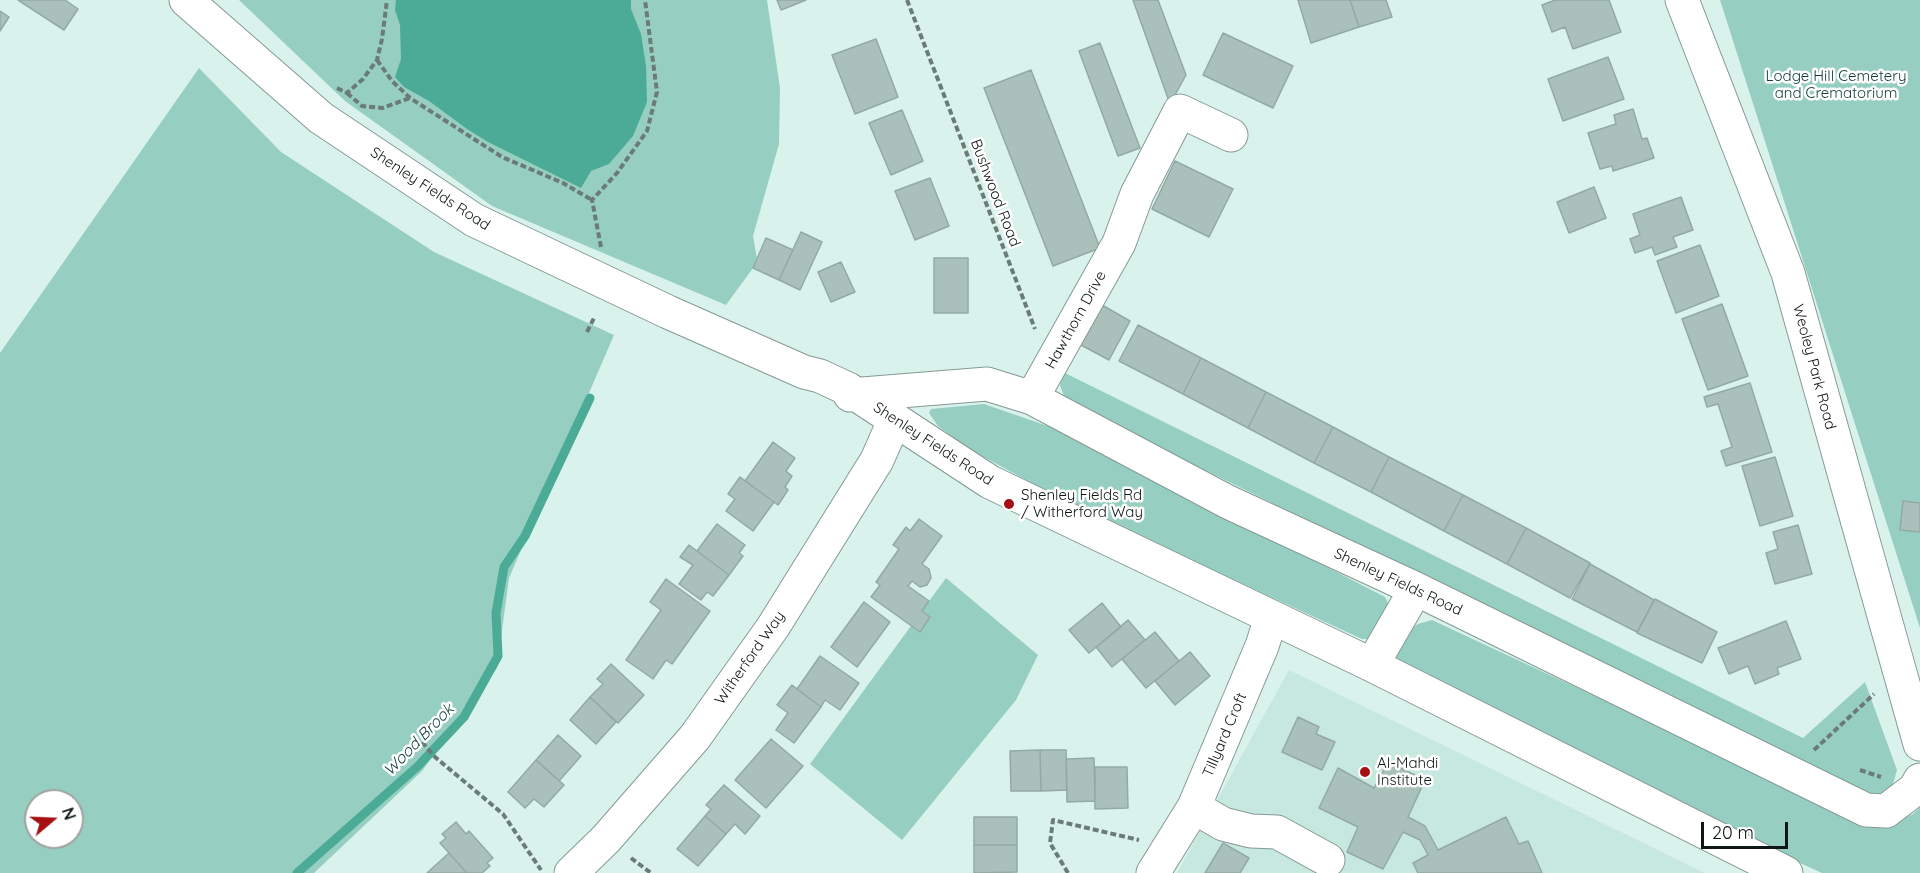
<!DOCTYPE html>
<style>
body{margin:0}
#map{position:relative;width:1920px;height:873px;overflow:hidden;background:#daf2ec;font-family:Quicksand,sans-serif}
canvas{display:block}
.north{position:absolute;left:24px;top:789px;width:60px;height:60px;box-sizing:border-box;background:#fff;border:2px solid #9fa2a1;border-radius:50%;rotate:71deg;font-size:16px;font-weight:700;line-height:24px;text-align:center;color:#0e1715}
.north::after{content:'';display:block;margin:auto;width:21px;height:27px;background:#a61012;clip-path:polygon(50% 0,100% 100%,50% 72%,0 100%)}
.scale{position:absolute;left:1701px;top:822px;width:87px;height:27px;box-sizing:border-box;border:3px solid #0e1715;border-top:0;padding-left:8px;font-size:18px;line-height:21px;white-space:nowrap;color:#0e1715;-webkit-text-stroke:4px #fff;paint-order:stroke}
</style>
<div id="map">
<canvas width="1920" height="873"></canvas>
<div class="north">N</div>
<div class="scale">20 m</div>
</div>
<script>
const ctx = document.querySelector('canvas').getContext('2d');
ctx.lineJoin = 'round';
function fillPath(path, color) {
  ctx.fillStyle = color;
  ctx.fill(path, 'evenodd');
}
function toPath(rows) {
  const path = new Path2D();
  for (const r of rows) {
    path.moveTo(r[0], r[1]);
    for (let i = 2; i < r.length; i += 2) path.lineTo(r[i], r[i + 1]);
  }
  return path;
}
function stroke(path, color, width, dash) {
  ctx.strokeStyle = color;
  ctx.lineWidth = width;
  ctx.lineCap = dash ? 'butt' : 'round';
  ctx.setLineDash(dash || []);
  ctx.stroke(path);
}
function label(font, color, halo, rows, align = 'center') {
  ctx.font = font + ' Quicksand,sans-serif';
  ctx.lineWidth = 5;
  ctx.setLineDash([]);
  ctx.textBaseline = 'middle';
  ctx.strokeStyle = halo;
  ctx.fillStyle = color;
  for (const [text, x, y, turn = 0] of rows) {
    ctx.save();
    ctx.translate(x, y);
    ctx.rotate((+turn || 0) * Math.PI / 180);
    ctx.textAlign = isNaN(turn) ? turn : align;
    if (halo) ctx.strokeText(text, 0, 0);
    ctx.fillText(text, 0, 0);
    ctx.restore();
  }
}
fillPath(toPath([
 [1289,670,1705,873,1177,873]
]), '#c6e8df');
fillPath(toPath([
 [239,0,767,0,780,88,779,144,753,236,757,259,753,268,726,305,492,206,345,101],
 [1720,0,1920,0,1920,628],
 [199,68,281,152,434,252,614,335,509,578,497,668,422,771,314,873,0,873,0,353],
 [36,801,72,801,72,837,36,837],
 [1063,372,1803,738,1865,682,1897,770,1891,791,1872,797,1066,402,1060,385],
 [984,404,1065,432,1385,597,1391,609,1372,639,1362,639,1076,507,969,449,938,426,929,413,931,409],
 [946,578,1038,655,1016,700,902,840,810,764],
 [1432,620,1869,824,1895,823,1913,814,1920,807,1920,873,1822,873,1673,805,1397,663,1396,651,1402,634,1418,624]
]), '#96cfc1');
fillPath(toPath([
 [396,0,631,0,631,9,641,34,646,66,647,102,633,136,609,164,591,171,581,188,488,142,467,129,429,101,404,87,395,77,401,59,400,25,395,10]
]), '#4bab97');
stroke(toPath([
 [297,873,418,766,464,717,498,656,496,613,504,567,525,536,590,398]
]), '#4bab97', 9);
const building = toPath([
 [18,0,65,0,78,9,64,30,18,0],
 [777,0,806,0,781,10,777,0],
 [1133,0,1158,0,1186,75,1170,104,1133,0],
 [1298,0,1350,0,1359,27,1311,43,1298,0],
 [1350,0,1386,0,1392,17,1359,27,1350,0],
 [1555,0,1609,0,1621,32,1573,49,1565,27,1552,32,1542,5,1555,0],
 [0,11,9,17,0,31,0,11],
 [1223,33,1293,66,1273,108,1203,75,1223,33],
 [876,39,898,97,855,114,832,55,876,39],
 [1100,43,1140,148,1118,156,1079,51,1100,43],
 [1608,57,1624,99,1563,121,1548,79,1608,57],
 [1031,70,1100,248,1053,266,984,88,1031,70],
 [1633,109,1642,139,1647,138,1654,158,1613,171,1612,166,1600,169,1588,133,1616,124,1614,115,1633,109],
 [902,110,923,161,891,175,869,123,902,110],
 [1175,161,1233,189,1209,237,1152,209,1175,161],
 [930,178,949,226,915,240,895,191,930,178],
 [1594,187,1606,218,1569,233,1557,202,1594,187],
 [1681,197,1693,230,1673,237,1677,247,1655,255,1652,247,1635,253,1630,239,1640,235,1633,214,1681,197],
 [801,232,822,242,800,290,779,280,801,232],
 [766,238,793,250,779,280,753,268,766,238],
 [1700,245,1719,296,1676,313,1657,261,1700,245],
 [934,258,968,258,968,313,934,313,934,258],
 [841,262,855,292,831,302,818,272,841,262],
 [1722,304,1748,376,1708,390,1682,319,1722,304],
 [1102,305,1130,321,1109,360,1081,345,1102,305],
 [1138,325,1201,358,1183,394,1119,361,1138,325],
 [1201,358,1266,392,1248,428,1183,394,1201,358],
 [1750,383,1772,452,1726,466,1721,451,1732,447,1718,404,1707,407,1704,397,1750,383],
 [1266,392,1333,427,1314,463,1248,428,1266,392],
 [1333,427,1389,457,1371,492,1314,463,1333,427],
 [773,442,795,458,786,471,792,476,785,487,788,490,778,505,745,481,773,442],
 [1389,457,1463,495,1444,531,1371,492,1389,457],
 [1775,457,1793,516,1760,526,1742,466,1775,457],
 [740,477,774,502,753,531,726,511,735,499,728,494,740,477],
 [1463,495,1526,528,1507,564,1444,531,1463,495],
 [1903,501,1920,503,1920,532,1900,530,1903,501],
 [919,519,942,536,922,564,929,569,931,578,927,585,920,587,912,581,908,586,929,601,922,611,930,617,920,632,871,597,880,585,876,582,899,549,893,545,906,527,910,531,919,519],
 [717,524,745,545,739,553,743,556,729,575,697,551,717,524],
 [1798,525,1812,574,1775,584,1766,553,1778,549,1773,532,1798,525],
 [1526,528,1590,563,1570,598,1507,564,1526,528],
 [689,545,729,575,713,596,707,592,701,600,679,584,693,565,680,557,689,545],
 [1590,564,1654,600,1637,632,1572,599,1590,564],
 [666,579,710,611,672,664,666,660,653,679,626,660,661,610,650,602,666,579],
 [1655,599,1717,632,1702,663,1637,633,1655,599],
 [864,602,890,622,857,667,831,647,864,602],
 [1102,603,1121,627,1089,653,1069,630,1102,603],
 [1128,620,1145,640,1112,667,1096,647,1128,620],
 [1786,621,1801,659,1777,668,1779,674,1755,684,1748,666,1729,674,1718,648,1786,621],
 [1155,632,1179,661,1146,688,1122,659,1155,632],
 [1190,652,1210,676,1175,705,1155,681,1190,652],
 [820,656,859,683,840,710,825,700,821,707,797,689,820,656],
 [611,664,644,695,618,723,590,697,603,684,597,679,611,664],
 [792,685,821,707,794,743,776,730,788,713,777,705,792,685],
 [590,697,616,722,596,744,570,720,590,697],
 [1298,717,1319,727,1316,734,1335,742,1322,770,1282,752,1298,717],
 [558,735,581,756,559,781,536,760,558,735],
 [771,739,803,766,766,808,735,780,771,739],
 [1040,750,1041,791,1011,791,1010,751,1040,750],
 [1040,750,1066,750,1067,790,1041,791,1040,750],
 [1094,758,1095,801,1067,802,1066,759,1094,758],
 [536,760,564,785,544,807,534,799,525,808,508,792,536,760],
 [1388,762,1425,780,1408,817,1425,826,1438,850,1506,817,1519,844,1528,841,1542,873,1418,873,1413,863,1428,855,1420,840,1403,832,1383,869,1347,852,1358,827,1319,808,1338,768,1374,788,1388,762],
 [1095,767,1127,767,1128,808,1095,809,1095,767],
 [724,785,760,816,745,834,735,824,726,834,705,816,711,809,706,805,724,785],
 [705,816,726,834,698,866,677,849,705,816],
 [974,817,1017,817,1017,845,974,845,974,817],
 [456,822,466,834,469,831,493,858,487,863,490,866,482,873,467,873,440,843,446,838,442,834,456,822],
 [1223,843,1249,858,1240,873,1205,873,1223,843],
 [974,845,1017,845,1017,872,974,873,974,845],
 [449,853,467,873,427,873,449,853]
]);
fillPath(building, '#aac1bb');
stroke(building, '#93aaa4', 1.5);
const minor = toPath([
 [186,0,321,118,474,220,668,312,804,372,820,376,848,389,990,482,1372,665,1786,873],
 [1682,0,1788,273,1920,744],
 [850,395,987,384,1032,398,1228,502,1416,589,1866,810,1886,811,1915,789,1920,780],
 [1032,398,1119,243,1137,194,1180,111,1231,135],
 [1372,665,1416,589],
 [1194,807,1223,824,1251,831,1277,832,1328,860],
 [571,873,606,839,695,737,773,627,877,460,895,419],
 [1153,873,1194,807,1262,646,1271,618]
]);
stroke(minor, '#849a94', 35);
stroke(toPath([
 [907,0,1035,329],
 [377,60,392,81,410,98,502,157,563,183,592,200],
 [337,88,347,93,363,79,377,60,382,39,387,0],
 [347,93,362,106,382,108,410,98],
 [601,247,592,200,617,173,647,131,657,92,645,0],
 [587,332,595,316],
 [422,742,435,757,503,814,541,870],
 [1814,750,1874,694],
 [1860,770,1881,777],
 [631,858,651,873],
 [1068,873,1050,843,1053,820,1139,840]
]), '#6b7b77', 4, [6, 3]);
stroke(minor, '#fff', 33);
for (const [x, y, r, color] of [
 [1009,504,6,"#a61012"],
 [1365,772,6,"#a61012"]
]) {
  const dot = new Path2D();
  dot.arc(x, y, r, 0, 2 * Math.PI);
  ctx.fillStyle = color;
  ctx.fill(dot);
  stroke(dot, '#fff', 2);
}
label('15px', '#103c34', '#fff', [
 ["Lodge Hill Cemetery",1836,76],
 ["and Crematorium",1836,93]
]);
label('15px', '#0e1715', '#fff', [
 ["Shenley Fields Road",430,189,33],
 ["Bushwood Road",995,193,69],
 ["Hawthorn Drive",1076,320,-61],
 ["Weoley Park Road",1814,367,75],
 ["Shenley Fields Road",933,444,33],
 ["Shenley Fields Road",1398,582,25],
 ["Witherford Way",750,658,-55],
 ["Tillyard Croft",1225,735,-67]
]);
label('15px', '#0e1715', '#fff', [
 ["Shenley Fields Rd",1021,495],
 ["/ Witherford Way",1021,512],
 ["Al-Mahdi",1377,763],
 ["Institute",1377,780]
], 'left');
label('italic 16px', '#123e35', '#fff', [
 ["Wood Brook",419,740,-46]
]);
</script>
